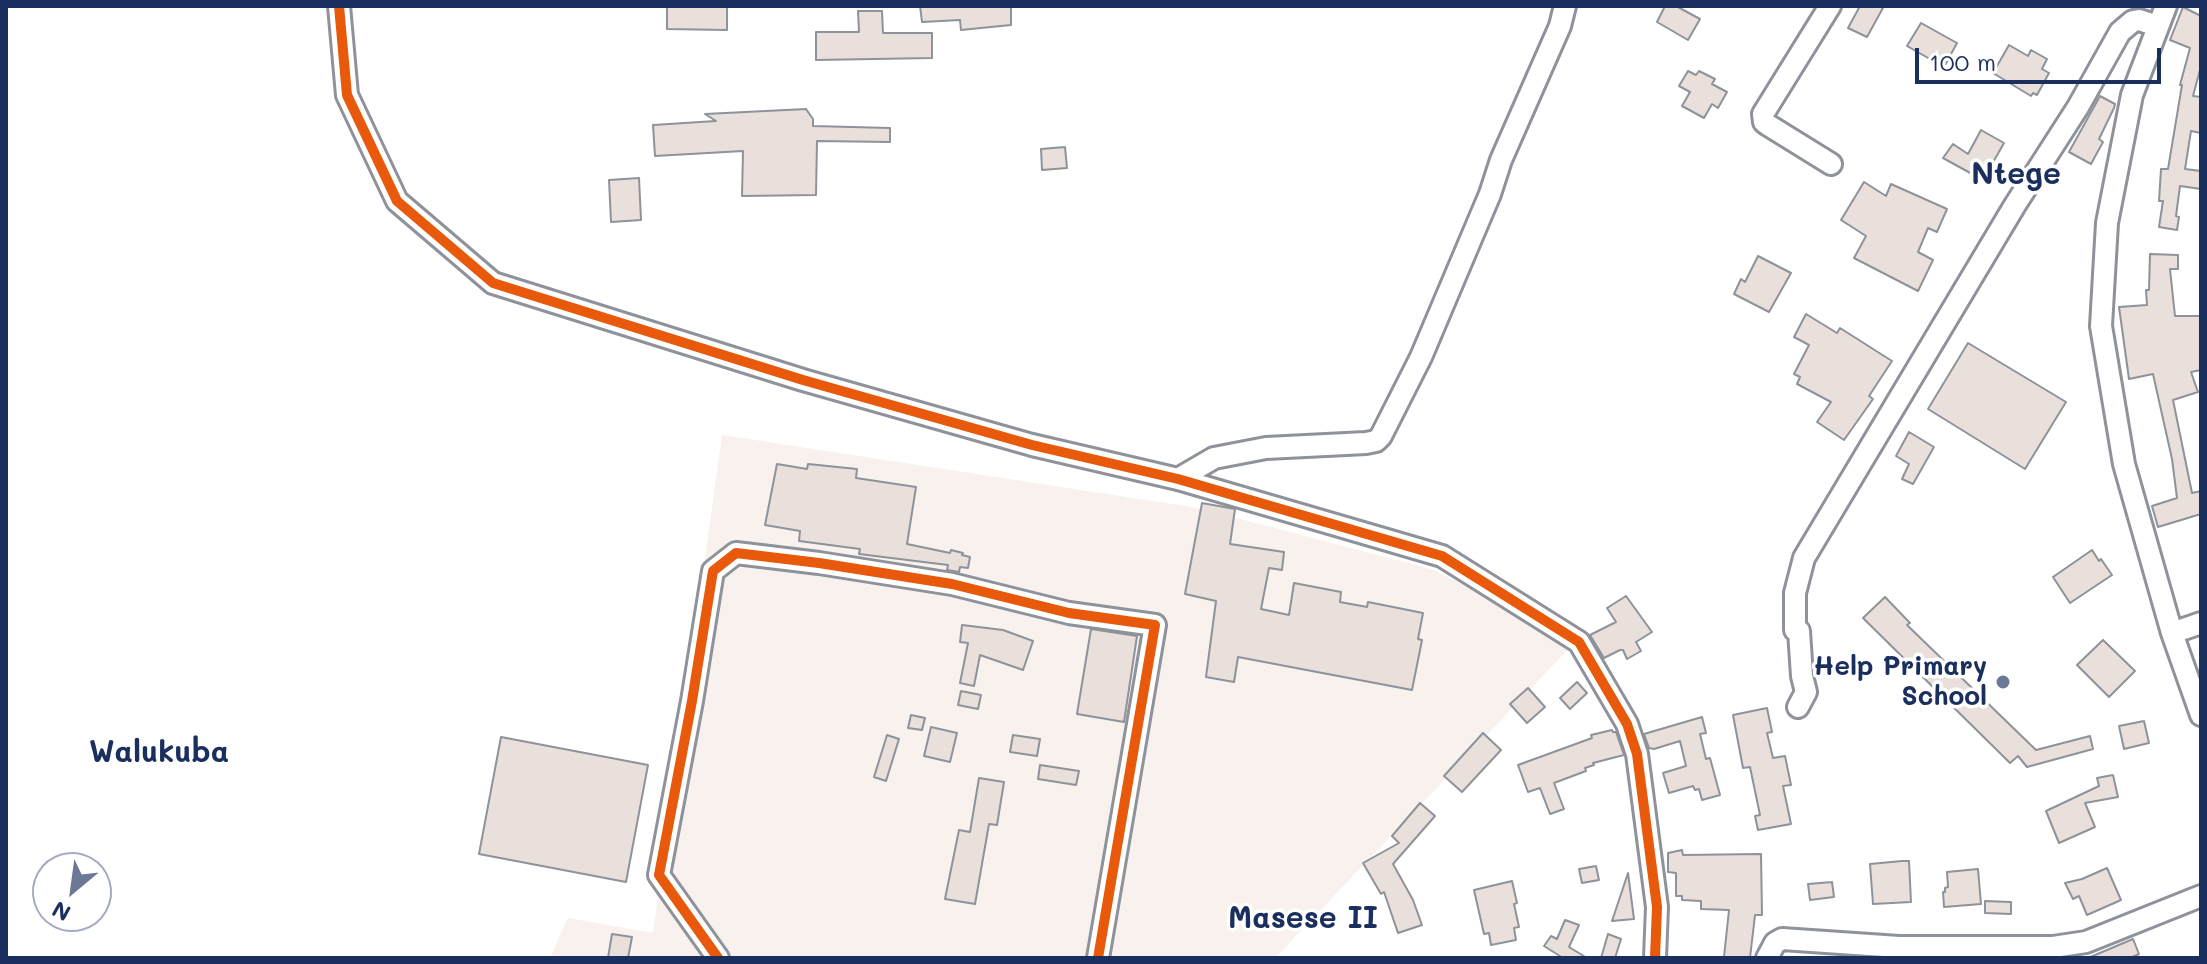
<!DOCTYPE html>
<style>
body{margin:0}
#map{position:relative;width:2207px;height:964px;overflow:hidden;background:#fff;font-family:Mali,sans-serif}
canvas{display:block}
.frame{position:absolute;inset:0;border:8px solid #1b2f5e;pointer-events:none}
.north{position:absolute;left:32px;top:852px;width:80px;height:80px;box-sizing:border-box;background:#fff;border:2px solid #a4acbf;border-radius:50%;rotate:209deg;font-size:22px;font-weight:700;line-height:32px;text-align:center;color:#1b2f5e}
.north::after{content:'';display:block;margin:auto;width:28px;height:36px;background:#6b7896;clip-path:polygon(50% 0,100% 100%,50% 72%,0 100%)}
.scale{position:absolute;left:1915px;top:48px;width:246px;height:36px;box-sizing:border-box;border:4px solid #1b2f5e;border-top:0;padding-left:10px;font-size:24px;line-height:28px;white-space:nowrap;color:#1b2f5e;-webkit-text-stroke:6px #fff;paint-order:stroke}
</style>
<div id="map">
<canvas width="2207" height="964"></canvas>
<div class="frame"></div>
<div class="north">N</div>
<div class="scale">100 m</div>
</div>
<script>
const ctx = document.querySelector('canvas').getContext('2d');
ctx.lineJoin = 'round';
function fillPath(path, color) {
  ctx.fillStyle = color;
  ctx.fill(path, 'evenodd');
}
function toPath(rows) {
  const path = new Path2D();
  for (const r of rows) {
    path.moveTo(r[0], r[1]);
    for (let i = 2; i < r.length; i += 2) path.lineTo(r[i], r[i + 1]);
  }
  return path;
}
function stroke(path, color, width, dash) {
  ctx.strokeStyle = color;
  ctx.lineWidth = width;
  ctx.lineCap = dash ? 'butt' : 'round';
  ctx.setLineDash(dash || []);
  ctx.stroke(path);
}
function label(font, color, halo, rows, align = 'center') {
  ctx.font = font + ' Mali,sans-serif';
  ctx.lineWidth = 7;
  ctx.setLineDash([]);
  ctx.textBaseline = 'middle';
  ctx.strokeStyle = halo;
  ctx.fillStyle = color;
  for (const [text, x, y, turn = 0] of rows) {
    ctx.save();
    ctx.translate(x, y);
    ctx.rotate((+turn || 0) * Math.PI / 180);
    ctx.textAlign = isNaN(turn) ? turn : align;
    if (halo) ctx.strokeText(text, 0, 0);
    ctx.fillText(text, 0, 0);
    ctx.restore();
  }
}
fillPath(toPath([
 [722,435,1198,508,1431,569,1578,639,1275,958,550,958,568,918,653,933]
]), '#f8f1ed');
const building = toPath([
 [667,6,727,6,727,30,667,29,667,6],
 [920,6,1011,6,1011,25,961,30,960,20,922,22,920,6],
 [1665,6,1676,6,1700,19,1688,40,1657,22,1665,6],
 [1860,6,1884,6,1867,37,1848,28,1860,6],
 [2183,7,2201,16,2201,66,2193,96,2201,97,2201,133,2191,131,2185,169,2201,171,2201,189,2180,186,2176,216,2179,217,2177,230,2159,227,2163,201,2159,201,2161,169,2168,169,2182,85,2180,85,2190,48,2170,40,2183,7],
 [858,11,882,11,883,33,932,33,932,58,816,60,816,32,859,32,858,11],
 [1921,23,1957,43,1944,67,1907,46,1921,23],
 [2009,45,2028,56,2031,50,2047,59,2042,69,2049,73,2037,95,2033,93,2031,96,1993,73,2009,45],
 [1688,71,1696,75,1699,71,1715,79,1712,84,1727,92,1718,108,1712,104,1704,118,1682,106,1690,92,1679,86,1688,71],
 [2100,96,2115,104,2114,108,2099,139,2103,142,2091,164,2069,152,2100,96],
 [806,109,813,119,813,126,890,128,890,142,817,141,816,195,742,196,743,151,655,156,653,125,716,121,705,114,806,109],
 [1981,130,2004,143,1983,180,1943,158,1953,144,1968,154,1981,130],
 [1065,147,1067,168,1042,170,1041,149,1065,147],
 [639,178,641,220,611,222,609,180,639,178],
 [1864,182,1886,196,1891,184,1947,209,1937,232,1928,228,1918,252,1933,260,1918,291,1854,258,1866,236,1841,220,1864,182],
 [2150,254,2178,255,2178,269,2170,269,2175,316,2201,316,2201,370,2191,372,2198,392,2173,400,2192,493,2201,491,2201,514,2158,527,2152,506,2177,498,2172,459,2153,374,2129,379,2119,307,2147,305,2146,290,2149,290,2150,254],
 [1758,256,1791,273,1769,312,1734,294,1741,279,1745,282,1758,256],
 [1806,314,1837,333,1840,328,1892,361,1869,396,1873,399,1844,440,1817,422,1831,402,1797,384,1800,377,1794,374,1809,345,1794,337,1806,314],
 [1968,343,2066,402,2025,469,1928,409,1968,343],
 [1909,432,1934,447,1913,484,1902,479,1909,464,1896,456,1909,432],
 [777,464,807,469,808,464,857,469,856,478,916,487,907,544,950,553,951,550,963,553,962,555,970,557,968,568,960,567,959,572,947,570,948,565,859,554,860,549,799,541,800,531,765,525,777,464],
 [1202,503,1235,509,1230,544,1284,552,1282,570,1269,568,1261,609,1289,615,1294,583,1341,592,1340,602,1367,607,1368,602,1423,613,1418,639,1422,640,1412,690,1238,657,1234,682,1206,677,1216,601,1185,594,1202,503],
 [2092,550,2099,561,2101,559,2112,575,2070,603,2053,577,2092,550],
 [1626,596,1652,632,1636,642,1641,651,1627,659,1623,650,1620,650,1604,658,1590,635,1616,622,1607,608,1626,596],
 [1885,597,1910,623,1907,625,2036,750,2090,736,2093,749,2027,767,2018,756,2010,763,1863,618,1885,597],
 [962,625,1003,630,1033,641,1023,670,980,655,974,686,960,683,968,643,960,642,962,625],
 [1091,629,1137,636,1124,722,1077,714,1091,629],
 [2103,640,2135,671,2109,697,2077,665,2103,640],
 [1577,682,1587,693,1570,709,1560,698,1577,682],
 [1528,688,1545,707,1527,723,1510,704,1528,688],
 [961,691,981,695,978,709,958,705,961,691],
 [1767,708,1772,732,1767,733,1773,758,1785,756,1791,785,1783,786,1791,824,1758,830,1755,816,1760,815,1750,767,1743,768,1733,715,1767,708],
 [911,715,925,718,922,730,908,728,911,715],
 [1702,717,1706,733,1700,734,1706,759,1710,758,1720,795,1702,800,1699,789,1695,790,1693,786,1669,793,1663,773,1686,766,1680,741,1654,749,1649,748,1644,734,1702,717],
 [2144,721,2149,743,2124,749,2119,726,2144,721],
 [931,727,957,733,950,762,924,756,931,727],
 [1612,730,1613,732,1616,732,1624,755,1593,763,1594,765,1585,768,1586,771,1554,783,1564,809,1550,814,1540,788,1528,792,1518,765,1592,738,1591,735,1612,730],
 [1483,733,1501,750,1462,792,1444,776,1483,733],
 [887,735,899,739,886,781,874,777,887,735],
 [1013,735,1040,739,1037,756,1010,752,1013,735],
 [501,737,648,765,626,882,479,854,501,737],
 [1040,765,1079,771,1076,785,1038,779,1040,765],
 [2113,775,2118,797,2085,803,2095,827,2059,843,2046,811,2099,786,2097,778,2113,775],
 [979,778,1004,782,997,825,989,824,975,904,945,899,959,830,970,832,979,778],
 [1420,803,1435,816,1393,864,1413,900,1422,925,1398,933,1384,892,1381,894,1363,863,1399,843,1392,836,1420,803],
 [1682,850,1683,855,1761,854,1762,915,1755,915,1750,958,1724,957,1729,910,1701,909,1701,901,1682,900,1682,896,1676,896,1676,873,1668,872,1668,853,1682,850],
 [1902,861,1909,861,1911,902,1873,904,1870,864,1902,861],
 [1596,866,1599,880,1582,883,1579,869,1596,866],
 [2107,868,2121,900,2087,915,2079,896,2073,899,2065,883,2082,879,2107,868],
 [1978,869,1981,904,1944,907,1943,892,1945,892,1945,888,1948,887,1947,872,1978,869],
 [1628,873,1634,919,1612,921,1628,873],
 [1512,881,1517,903,1514,904,1519,927,1514,928,1516,940,1491,945,1489,933,1484,934,1474,890,1512,881],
 [1832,882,1834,897,1810,900,1808,884,1832,882],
 [1985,901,2011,902,2011,914,1985,913,1985,901],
 [1565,920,1579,925,1569,947,1587,958,1563,958,1544,946,1551,936,1557,939,1565,920],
 [612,934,632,937,628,958,608,958,612,934],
 [1608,934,1621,939,1615,958,1601,958,1608,934],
 [2133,939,2139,954,2130,958,2088,958,2133,939]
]);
fillPath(building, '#eae0db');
stroke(building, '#8e929a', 2);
const street = toPath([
 [339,6,347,95,397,201,493,283,803,380,1032,445,1178,479,1442,556,1579,642,1627,724,1637,754,1657,907,1655,958],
 [1830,6,1763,114,1764,122,1768,125,1831,164],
 [2166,6,2132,95,2107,223,2101,326,2124,464,2172,633,2201,715],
 [1178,479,1214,458,1266,448,1366,443,1376,441,1381,436,1421,357,1490,194,1501,160,1560,26,1565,6],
 [2172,633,2201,623],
 [1798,707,1806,692,1802,676,1799,631,1795,630,1795,593,1804,558,2015,205,2078,107,2120,32,2133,21,2139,20,2158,26],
 [718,958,659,875,692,701,713,571,736,553,819,563,952,584,1069,613,1155,625,1098,958],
 [1767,958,1775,943,1782,939,1899,947,2053,947,2086,942,2201,896]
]);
stroke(street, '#8e929a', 26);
stroke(street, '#fff', 20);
stroke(toPath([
 [339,6,347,95,397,201,493,283,803,380,1032,445,1178,479,1442,556,1579,642,1627,724,1637,754,1657,907,1655,958],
 [718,958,659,875,692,701,713,571,736,553,819,563,952,584,1069,613,1155,625,1098,958]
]), '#e8590c', 10);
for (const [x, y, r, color] of [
 [2003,682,8,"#6b7896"]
]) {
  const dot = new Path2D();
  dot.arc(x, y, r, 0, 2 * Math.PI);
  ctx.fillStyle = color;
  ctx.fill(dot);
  stroke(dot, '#fff', 3);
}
label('bold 26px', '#1b2f5e', '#fff', [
 ["Help Primary",1987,667],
 ["School",1987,697]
], 'right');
label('bold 30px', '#1b2f5e', '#fff', [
 ["Ntege",2016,175],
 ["Walukuba",159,753],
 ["Masese II",1303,919]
]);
</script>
